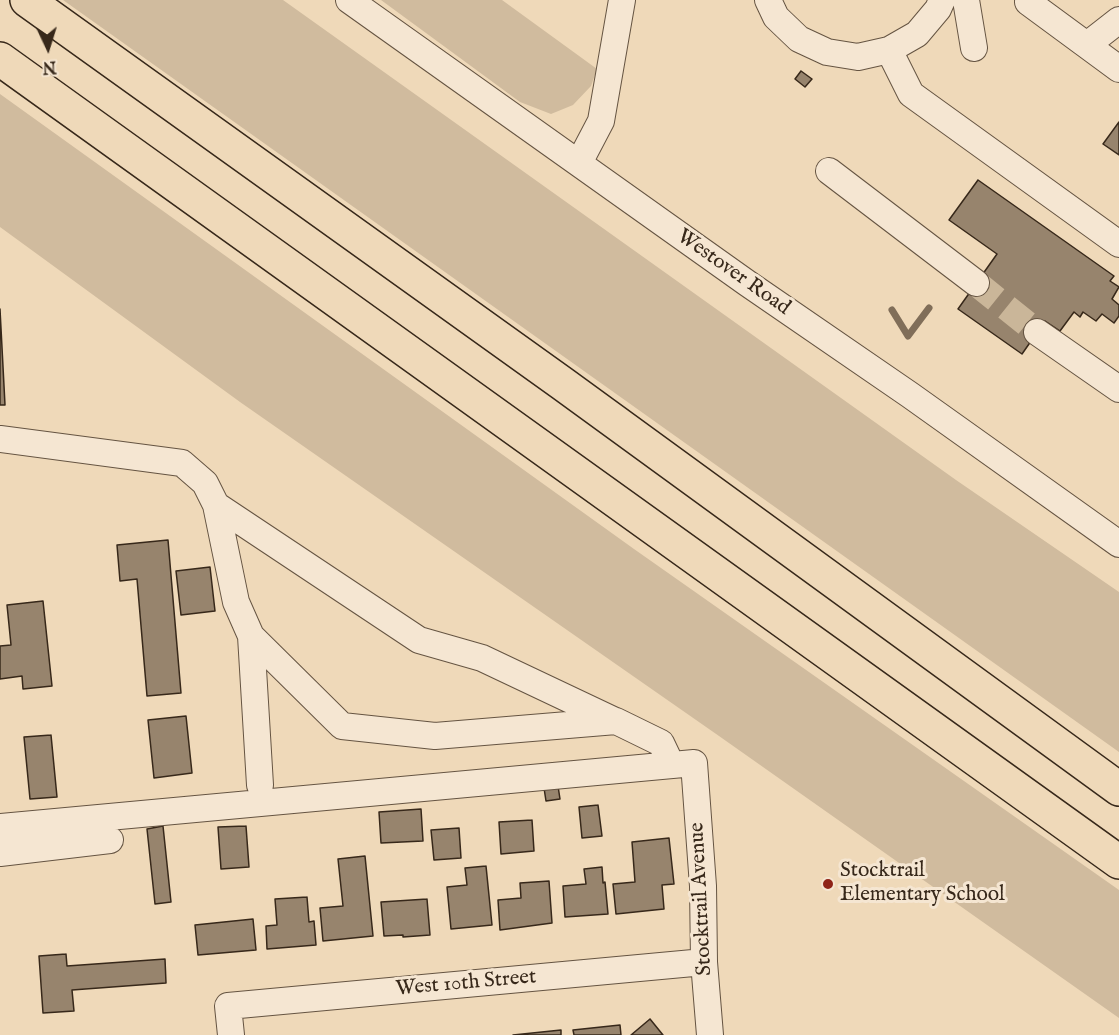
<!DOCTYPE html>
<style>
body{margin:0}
#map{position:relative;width:1119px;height:1035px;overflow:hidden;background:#efd9b9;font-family:"IM FELL English",serif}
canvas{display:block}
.north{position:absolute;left:18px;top:18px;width:60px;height:60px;-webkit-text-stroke:4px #f5e6d2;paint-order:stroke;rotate:176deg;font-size:16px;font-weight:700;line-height:24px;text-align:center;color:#37281a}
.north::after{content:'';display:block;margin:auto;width:21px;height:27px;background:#37281a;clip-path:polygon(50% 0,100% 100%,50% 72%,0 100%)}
</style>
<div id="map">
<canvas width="1119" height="1035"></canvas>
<div class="north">N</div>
</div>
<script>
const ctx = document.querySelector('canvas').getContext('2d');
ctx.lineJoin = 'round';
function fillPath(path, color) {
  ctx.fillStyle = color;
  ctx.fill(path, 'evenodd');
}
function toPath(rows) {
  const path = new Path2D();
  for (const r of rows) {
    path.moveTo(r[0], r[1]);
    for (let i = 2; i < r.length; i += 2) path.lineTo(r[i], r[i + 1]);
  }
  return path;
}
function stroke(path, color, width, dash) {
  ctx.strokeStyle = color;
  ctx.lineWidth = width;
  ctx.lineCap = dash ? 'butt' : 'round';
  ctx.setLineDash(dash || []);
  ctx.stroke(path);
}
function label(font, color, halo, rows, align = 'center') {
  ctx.font = font + ' "IM FELL English",serif';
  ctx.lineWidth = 6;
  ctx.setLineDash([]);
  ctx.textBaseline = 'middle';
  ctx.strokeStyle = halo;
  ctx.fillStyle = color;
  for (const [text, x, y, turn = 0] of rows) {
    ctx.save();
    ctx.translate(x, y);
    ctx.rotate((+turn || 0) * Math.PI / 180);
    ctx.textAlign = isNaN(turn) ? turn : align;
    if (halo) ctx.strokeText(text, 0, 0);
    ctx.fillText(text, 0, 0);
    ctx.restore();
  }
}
fillPath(toPath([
 [63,0,283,0,956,480,1119,592,1119,752],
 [381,0,502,0,597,69,591,86,573,105,551,114,520,102],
 [0,94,634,549,1119,890,1119,1018,719,736,240,402,0,227]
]), '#d0bb9e');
stroke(toPath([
 [892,310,908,336,929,308]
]), '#806e59', 7);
const building = toPath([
 [801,71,812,79,805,87,795,79,801,71],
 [1119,122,1119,155,1103,144,1119,122],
 [978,180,1114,276,1110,281,1119,287,1112,299,1119,305,1119,316,1114,323,1102,314,1096,321,1083,312,1080,317,1074,312,1060,331,1045,321,1022,354,958,309,997,254,949,220,978,180],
 [0,309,5,405,0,405,0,309],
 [168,540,181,693,147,696,137,579,120,581,117,545,168,540],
 [210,567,215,611,181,615,176,571,210,567],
 [43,601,52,686,23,689,22,676,0,679,0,646,11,645,7,605,43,601],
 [186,716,192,773,154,778,148,720,186,716],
 [51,735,57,797,30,799,24,737,51,735],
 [558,786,560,799,546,801,544,788,558,786],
 [598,805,602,836,582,838,579,807,598,805],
 [421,809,423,841,381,843,379,812,421,809],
 [532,820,534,851,501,854,499,822,532,820],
 [163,826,171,902,155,904,147,829,163,826],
 [246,826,249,867,221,869,218,827,246,826],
 [459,828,461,858,434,860,431,830,459,828],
 [669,838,674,884,662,885,664,909,616,914,613,884,635,882,632,842,669,838],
 [365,856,373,936,323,941,320,908,343,906,338,859,365,856],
 [486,866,492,925,451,929,447,887,467,885,465,868,486,866],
 [602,867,603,883,605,882,608,914,565,917,563,886,586,884,584,869,602,867],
 [549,881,552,923,500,930,498,900,521,898,520,883,549,881],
 [307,897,309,922,314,921,316,945,267,949,266,926,277,925,275,899,307,897],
 [427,899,430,935,403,937,403,935,384,936,381,902,427,899],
 [253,919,256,950,198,955,195,925,253,919],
 [66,954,67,966,165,959,166,983,72,990,74,1011,43,1013,39,956,66,954],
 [650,1019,663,1035,631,1035,650,1019],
 [620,1025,621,1035,574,1035,573,1030,620,1025],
 [561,1030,561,1035,513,1035,561,1030]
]);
fillPath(building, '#97846d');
stroke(building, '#37281a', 1.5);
stroke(toPath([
 [976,283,1037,332]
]), '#cab699', 26, [26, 13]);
const minor = toPath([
 [349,0,747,283,910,395,1119,544],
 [768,0,776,17,799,39,827,52,858,57,889,50,917,34,938,9,942,0],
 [966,0,974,48],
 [1032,0,1028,2,1119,69],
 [1087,45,1119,20],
 [889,50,911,94,1119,244],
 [579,163,601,121,622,0],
 [829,171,976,283],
 [1037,332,1119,389],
 [0,439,182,463,205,483,216,505,236,602,251,636,342,726,435,736,616,721,661,743,671,764],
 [216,505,419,640,482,658,613,720],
 [251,636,260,785],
 [0,827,694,763,703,886,704,962,710,1035],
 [0,853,110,840],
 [231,1035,228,1006,704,962]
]);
const highway = toPath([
 [27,0,563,384,1119,789],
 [0,59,1119,862]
]);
stroke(minor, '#655442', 28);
stroke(highway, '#37281a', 36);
stroke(minor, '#f5e6d2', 26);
stroke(highway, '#efd9b9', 33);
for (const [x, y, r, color] of [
 [828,884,6,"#8f2418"]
]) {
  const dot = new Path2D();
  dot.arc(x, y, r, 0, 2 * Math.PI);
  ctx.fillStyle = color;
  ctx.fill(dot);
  stroke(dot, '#f5e6d2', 2);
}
label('21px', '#37281a', '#f5e6d2', [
 ["Westover Road",733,273,35],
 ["Stocktrail Avenue",702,899,-93],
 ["West 10th Street",466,984,-5]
]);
label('21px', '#37281a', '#f5e6d2', [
 ["Stocktrail",840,872],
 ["Elementary School",840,896]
], 'left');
</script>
